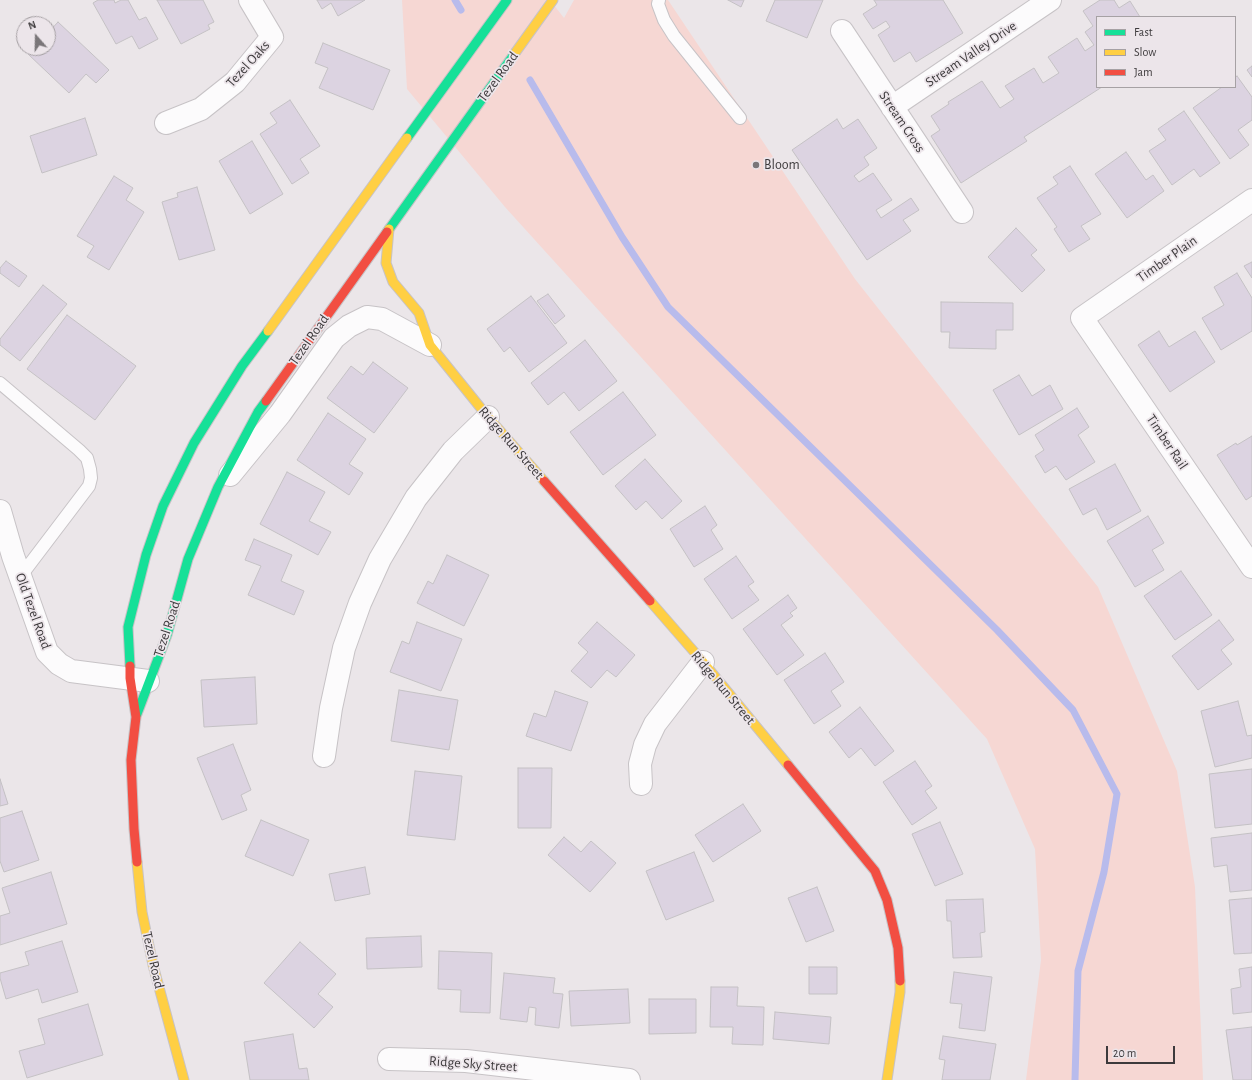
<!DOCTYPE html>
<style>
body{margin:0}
#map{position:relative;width:1252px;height:1080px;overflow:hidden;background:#ebe6e9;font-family:"Alegreya Sans",sans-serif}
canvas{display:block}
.legend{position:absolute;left:1096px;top:16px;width:140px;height:72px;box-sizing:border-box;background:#ece5ea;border:1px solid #a6a1a4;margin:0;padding:5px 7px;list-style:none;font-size:12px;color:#3d3a3c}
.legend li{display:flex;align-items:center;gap:8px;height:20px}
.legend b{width:20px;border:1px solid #a6a1a4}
.north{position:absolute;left:16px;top:16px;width:40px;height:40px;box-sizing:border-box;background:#ece5ea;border:1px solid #a6a1a4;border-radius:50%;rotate:340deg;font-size:11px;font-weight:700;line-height:16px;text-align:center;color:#3d3a3c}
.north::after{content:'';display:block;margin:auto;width:14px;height:18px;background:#7a7679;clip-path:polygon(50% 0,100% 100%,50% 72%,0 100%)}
.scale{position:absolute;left:1106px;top:1046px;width:69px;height:18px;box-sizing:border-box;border:2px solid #3d3a3c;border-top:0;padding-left:5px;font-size:12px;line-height:14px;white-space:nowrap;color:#3d3a3c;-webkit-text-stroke:3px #ece5ea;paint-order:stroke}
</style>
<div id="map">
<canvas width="1252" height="1080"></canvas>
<ul class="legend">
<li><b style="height:5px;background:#16e098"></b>Fast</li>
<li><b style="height:5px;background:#ffcf43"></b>Slow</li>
<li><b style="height:5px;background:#f24e42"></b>Jam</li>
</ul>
<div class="north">N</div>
<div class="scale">20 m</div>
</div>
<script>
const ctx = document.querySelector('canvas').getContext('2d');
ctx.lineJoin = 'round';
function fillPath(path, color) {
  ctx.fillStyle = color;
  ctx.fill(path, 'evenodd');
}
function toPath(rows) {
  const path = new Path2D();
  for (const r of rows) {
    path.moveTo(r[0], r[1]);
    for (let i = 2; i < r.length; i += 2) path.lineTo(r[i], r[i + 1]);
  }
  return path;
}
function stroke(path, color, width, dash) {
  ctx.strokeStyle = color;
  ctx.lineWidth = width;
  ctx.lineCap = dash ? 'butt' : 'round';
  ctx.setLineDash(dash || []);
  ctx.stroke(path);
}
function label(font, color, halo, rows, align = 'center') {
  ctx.font = font + ' "Alegreya Sans",sans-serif';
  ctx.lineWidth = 3.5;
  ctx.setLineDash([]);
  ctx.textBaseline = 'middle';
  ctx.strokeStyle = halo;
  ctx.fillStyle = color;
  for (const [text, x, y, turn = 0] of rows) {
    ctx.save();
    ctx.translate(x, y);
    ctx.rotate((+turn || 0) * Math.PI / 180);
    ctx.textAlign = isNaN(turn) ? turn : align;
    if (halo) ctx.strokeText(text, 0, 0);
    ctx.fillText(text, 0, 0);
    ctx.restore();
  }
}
fillPath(toPath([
 [402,0,550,0,564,18,574,0,668,0,855,279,1098,587,1177,771,1195,887,1203,1080,1026,1080,1041,960,1035,849,987,739,505,207,407,89]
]), '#f6d7d3');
stroke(toPath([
 [455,0,461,10],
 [530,80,622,237,668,307,997,630,1073,710,1117,794,1104,872,1078,971,1075,1080]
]), '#b8bbec', 7);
const building = toPath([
 [98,0,114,0,115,3,121,0,128,0,139,20,146,17,158,39,139,49,132,36,116,44,93,3,98,0],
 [157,0,203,0,214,22,208,25,210,29,181,44,157,0],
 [317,0,365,0,338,16,331,3,322,9,317,0],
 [728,0,744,0,741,7,728,0],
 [775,0,823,0,807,38,766,21,775,0],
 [874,0,943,0,963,33,916,62,910,52,894,62,878,35,890,27,886,21,873,29,863,14,877,5,874,0],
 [1100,0,1114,0,1119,8,1130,1,1140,17,1097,17,1097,87,1102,87,1024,137,1027,141,961,183,931,136,940,130,931,116,949,104,948,102,982,81,1000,108,1014,99,1005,86,1034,68,1043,83,1059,73,1048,57,1077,38,1085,51,1094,45,1085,32,1093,26,1083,11,1100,0],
 [58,22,109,70,96,83,86,74,69,93,28,54,34,48,48,48,48,33,58,22],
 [323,43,390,70,373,110,319,88,328,68,315,63,323,43],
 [1252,66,1252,77,1247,70,1252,66],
 [1237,76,1252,97,1252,120,1238,130,1249,145,1230,159,1193,108,1222,87,1235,87,1235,78,1237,76],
 [290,100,320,146,300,159,309,173,292,184,260,134,277,123,270,113,290,100],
 [1184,111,1220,163,1200,177,1194,169,1172,185,1149,151,1166,140,1158,129,1184,111],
 [85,118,97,155,42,173,30,136,85,118],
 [837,119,843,129,858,119,877,148,864,157,869,165,854,176,859,182,873,173,892,200,876,210,881,218,911,198,919,210,903,220,911,231,867,260,792,150,837,119],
 [252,141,283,194,250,214,219,161,252,141],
 [1126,152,1146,180,1153,175,1164,191,1127,218,1095,174,1126,152],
 [1070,166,1101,214,1081,226,1090,239,1069,252,1054,229,1057,227,1037,198,1058,184,1053,177,1070,166],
 [114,176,133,188,126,200,144,212,109,270,87,257,94,246,77,236,114,176],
 [197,187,215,250,179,260,162,202,178,197,177,193,197,187],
 [1016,228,1037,250,1031,255,1045,270,1022,292,988,257,1016,228],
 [6,261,27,276,19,287,0,273,0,268,6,261],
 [1252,262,1252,278,1244,266,1252,262],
 [1237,273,1252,298,1252,331,1221,350,1202,318,1224,305,1214,287,1237,273],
 [43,285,67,304,20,361,0,345,0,339,43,285],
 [548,294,565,316,555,324,537,301,548,294],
 [531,296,567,343,529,372,510,347,504,352,487,329,531,296],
 [941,302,1013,303,1013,330,996,330,996,349,949,348,950,332,941,332,941,302],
 [67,315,136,366,95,420,27,369,67,315],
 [1159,331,1169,347,1195,331,1215,362,1170,392,1138,345,1159,331],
 [585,340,617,381,579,411,564,392,548,405,531,383,585,340],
 [373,362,408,388,374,433,327,398,351,366,363,375,373,362],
 [1019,375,1032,396,1050,385,1063,409,1019,435,993,390,1019,375],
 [623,392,656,435,603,475,570,432,623,392],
 [1077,408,1089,427,1078,435,1095,462,1066,480,1056,466,1045,473,1035,456,1044,450,1035,435,1077,408],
 [328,413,366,439,349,464,363,473,349,495,297,460,328,413],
 [1252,436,1252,496,1246,500,1217,455,1236,443,1237,445,1252,436],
 [645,459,682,501,662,519,646,501,636,510,615,486,645,459],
 [1115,464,1141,511,1107,530,1096,508,1083,515,1069,489,1115,464],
 [287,472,325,492,309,521,331,532,318,555,260,524,287,472],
 [705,506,717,525,711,530,723,549,694,567,670,529,705,506],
 [1148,516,1164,543,1152,550,1164,570,1135,587,1107,541,1148,516],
 [254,539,292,555,281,581,304,591,294,615,248,595,261,566,245,560,254,539],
 [447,555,489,575,464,626,417,603,428,581,433,584,447,555],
 [736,556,754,582,748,586,759,600,732,619,704,579,736,556],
 [1181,571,1212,615,1175,640,1144,596,1181,571],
 [788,595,797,608,790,613,793,616,781,625,804,655,777,675,743,629,788,595],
 [1219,620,1234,640,1221,650,1232,664,1198,690,1172,656,1219,620],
 [417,622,462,639,441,691,390,672,402,641,409,644,417,622],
 [597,622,635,655,616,677,607,670,591,688,571,671,588,652,578,643,597,622],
 [825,653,844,682,831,691,841,706,814,724,784,680,825,653],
 [255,677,257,724,204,727,201,680,255,677],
 [399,690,458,700,449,750,391,741,399,690],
 [555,691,588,702,571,751,526,736,534,713,546,717,555,691],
 [1238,701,1247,736,1252,735,1252,758,1215,767,1201,711,1238,701],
 [860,707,894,751,875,766,861,748,849,758,829,732,860,707],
 [233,744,251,790,241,795,247,810,222,820,197,758,233,744],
 [915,761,932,786,925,791,937,808,912,825,883,782,915,761],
 [518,768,552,768,551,828,518,828,518,768],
 [1252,769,1252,824,1215,828,1209,774,1252,769],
 [415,771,462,776,455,840,407,835,415,771],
 [0,779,8,804,0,806,0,779],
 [743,804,761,831,713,862,695,835,743,804],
 [22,811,39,860,4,872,0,861,0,818,22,811],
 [261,820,309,840,293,876,245,856,261,820],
 [940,822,963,874,935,886,912,834,940,822],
 [1252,833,1252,890,1230,892,1227,865,1214,867,1211,838,1252,833],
 [564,837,581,852,591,841,616,863,590,892,548,855,564,837],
 [694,852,714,901,666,920,646,871,694,852],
 [365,867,370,894,335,901,329,874,365,867],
 [51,872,67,924,0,945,0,916,10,913,2,888,51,872],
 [817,887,834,931,806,942,788,898,817,887],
 [1252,898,1252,953,1234,954,1229,900,1252,898],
 [983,899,985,932,980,933,982,957,953,958,951,921,947,921,946,900,983,899],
 [421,936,422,967,367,969,366,938,421,936],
 [62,941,78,992,42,1003,38,989,6,999,0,978,0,973,29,965,25,952,62,941],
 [300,942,336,974,318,994,333,1007,314,1028,264,983,300,942],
 [439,951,492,953,490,1013,460,1012,461,990,438,989,439,951],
 [809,967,837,967,837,994,809,994,809,967],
 [1252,967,1252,1012,1233,1014,1231,989,1241,987,1239,969,1252,967],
 [954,972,992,977,985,1031,959,1028,962,1004,950,1003,954,972],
 [504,973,555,978,553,993,563,994,559,1028,535,1025,536,1008,529,1007,527,1022,500,1019,504,973],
 [711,987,738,987,737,1006,764,1007,763,1045,732,1044,733,1027,710,1027,711,987],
 [628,989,630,1023,571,1026,569,991,628,989],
 [649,999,696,999,696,1033,649,1034,649,999],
 [88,1004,103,1055,27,1078,19,1051,45,1044,38,1019,88,1004],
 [775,1012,831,1017,829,1044,773,1039,775,1012],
 [1252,1027,1252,1080,1233,1080,1226,1030,1252,1027],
 [293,1034,299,1069,307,1068,309,1080,250,1080,244,1042,293,1034],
 [943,1036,996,1044,990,1080,942,1080,945,1060,939,1059,943,1036]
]);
fillPath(building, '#dcd3e1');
stroke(building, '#c4c1c4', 1);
const lane = toPath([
 [659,0,658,4,664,20,674,36,740,118],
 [0,383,79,450,87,458,90,469,91,478,89,486,20,577]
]);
const street = toPath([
 [842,31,962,212],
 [892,107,1050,0],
 [166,123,201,109,235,82,272,37,250,0],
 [1252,200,1082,318,1252,567],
 [230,475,280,414,334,338,349,326,367,317,382,319,430,345],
 [0,511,13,556,47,652,59,664,71,671,148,681],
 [324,756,331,708,344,648,360,603,380,559,416,498,453,451,488,417],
 [641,784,640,764,645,745,655,724,703,662],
 [389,1059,466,1061,629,1080]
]);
const fast = toPath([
 [407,138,507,0],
 [387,232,515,53],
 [130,666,128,627,146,555,163,506,194,443,242,366,268,331],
 [137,714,167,635,188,559,218,487,258,412,266,401]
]);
const slow = toPath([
 [515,53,553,0],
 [389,229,386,263,393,282,419,313,430,345,488,417,544,481],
 [268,331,407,138],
 [650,601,703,662,788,765],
 [137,862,142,912,153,965,184,1080],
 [887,1080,900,992,900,981]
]);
const jam = toPath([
 [266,401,387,232],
 [544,481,650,601],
 [130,666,130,678,136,717,131,760,134,829,137,862],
 [788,765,875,871,887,900,898,948,900,981]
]);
stroke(lane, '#c7c3c6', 14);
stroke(street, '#c7c3c6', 24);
stroke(fast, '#c7c3c6', 11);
stroke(slow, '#c7c3c6', 11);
stroke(jam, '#c7c3c6', 11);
stroke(lane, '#fcfbfc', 12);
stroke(street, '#fcfbfc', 22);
stroke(fast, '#16e098', 9);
stroke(slow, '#ffcf43', 9);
stroke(jam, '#f24e42', 9);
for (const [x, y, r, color] of [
 [756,165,4,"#7a7679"]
]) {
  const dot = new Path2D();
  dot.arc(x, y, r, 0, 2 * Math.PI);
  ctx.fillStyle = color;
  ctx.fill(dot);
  stroke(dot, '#ece5ea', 1.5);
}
label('14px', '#3d3a3c', '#ece5ea', [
 ["Stream Valley Drive",971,54,-34],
 ["Tezel Oaks",248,64,-48],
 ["Tezel Road",498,77,-54],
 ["Stream Cross",902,122,56],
 ["Timber Plain",1167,259,-35],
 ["Tezel Road",309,340,-55],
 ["Timber Rail",1167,442,56],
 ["Ridge Run Street",511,443,49],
 ["Old Tezel Road",33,611,70],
 ["Tezel Road",167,629,-72],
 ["Ridge Run Street",723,688,50],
 ["Tezel Road",153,960,77],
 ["Ridge Sky Street",473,1064,4]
]);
label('14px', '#3d3a3c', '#ece5ea', [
 ["Bloom",764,165]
], 'left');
</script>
